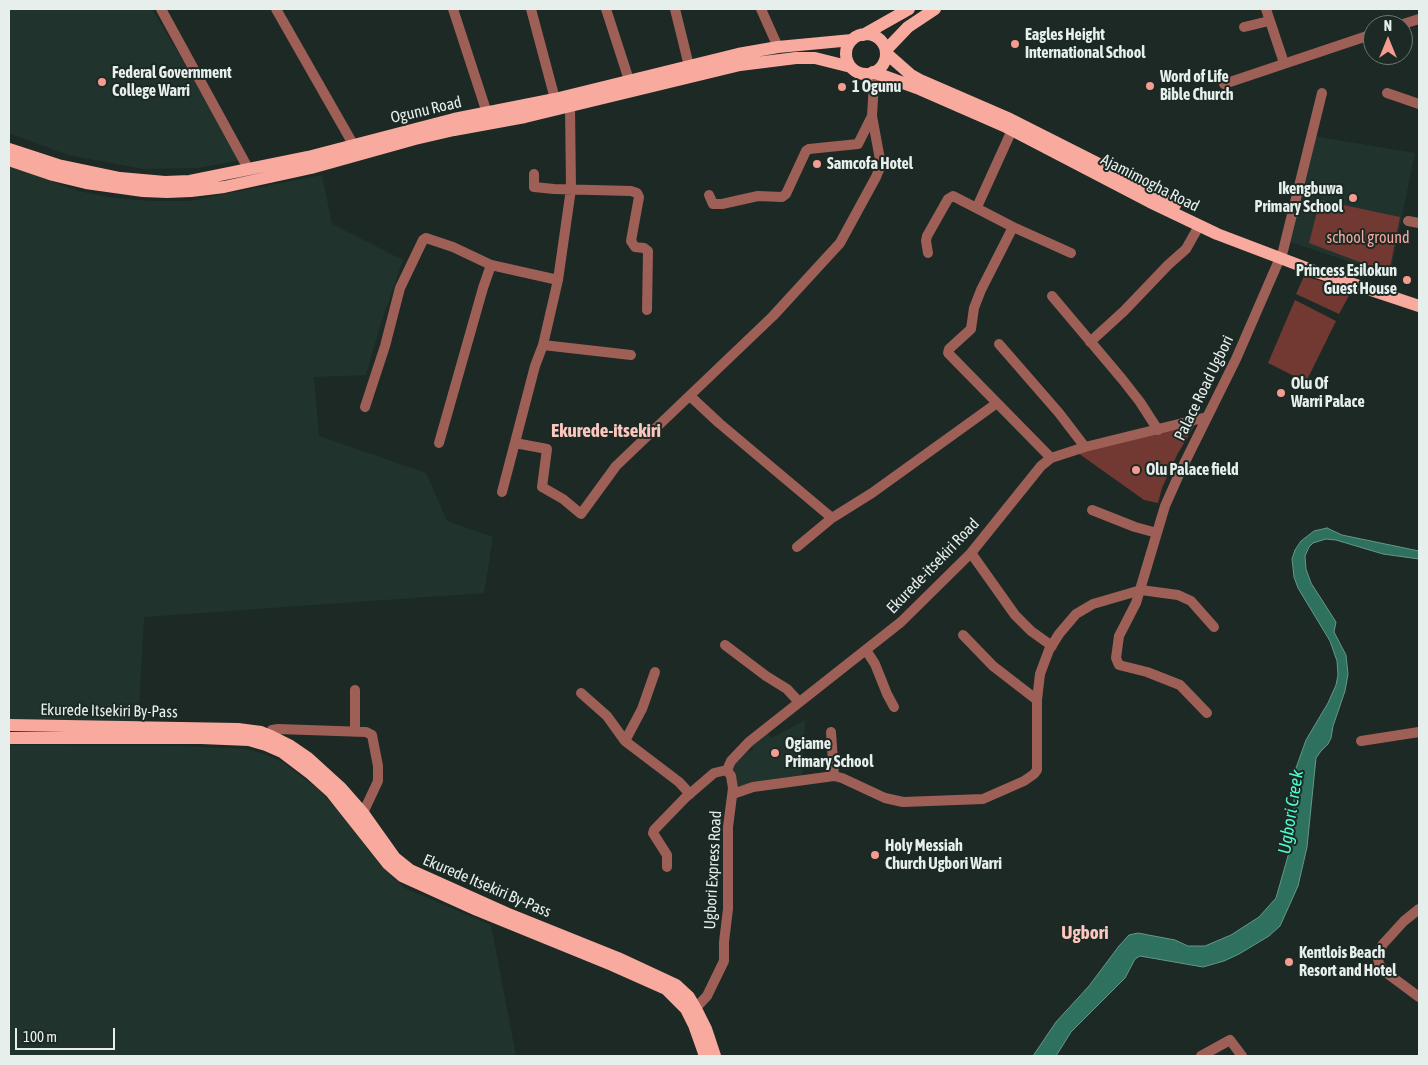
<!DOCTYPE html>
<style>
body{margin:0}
#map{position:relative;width:1428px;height:1065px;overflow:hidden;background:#1c2924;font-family:"Asap Condensed",sans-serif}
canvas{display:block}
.frame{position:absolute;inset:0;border:10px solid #e7efec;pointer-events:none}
.north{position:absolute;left:1363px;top:15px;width:50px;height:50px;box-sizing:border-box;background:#1c2924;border:1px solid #6d7874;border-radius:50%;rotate:0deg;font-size:14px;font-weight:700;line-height:20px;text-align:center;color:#e7efec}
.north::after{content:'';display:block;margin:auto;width:18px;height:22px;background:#f59c90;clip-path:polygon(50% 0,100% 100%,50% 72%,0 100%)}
.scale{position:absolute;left:15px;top:1028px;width:100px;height:22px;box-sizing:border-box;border:2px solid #e7efec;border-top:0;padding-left:6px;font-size:15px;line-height:18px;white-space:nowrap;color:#e7efec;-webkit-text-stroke:4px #1c2924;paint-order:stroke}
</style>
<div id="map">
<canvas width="1428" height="1065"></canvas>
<div class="frame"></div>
<div class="north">N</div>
<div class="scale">100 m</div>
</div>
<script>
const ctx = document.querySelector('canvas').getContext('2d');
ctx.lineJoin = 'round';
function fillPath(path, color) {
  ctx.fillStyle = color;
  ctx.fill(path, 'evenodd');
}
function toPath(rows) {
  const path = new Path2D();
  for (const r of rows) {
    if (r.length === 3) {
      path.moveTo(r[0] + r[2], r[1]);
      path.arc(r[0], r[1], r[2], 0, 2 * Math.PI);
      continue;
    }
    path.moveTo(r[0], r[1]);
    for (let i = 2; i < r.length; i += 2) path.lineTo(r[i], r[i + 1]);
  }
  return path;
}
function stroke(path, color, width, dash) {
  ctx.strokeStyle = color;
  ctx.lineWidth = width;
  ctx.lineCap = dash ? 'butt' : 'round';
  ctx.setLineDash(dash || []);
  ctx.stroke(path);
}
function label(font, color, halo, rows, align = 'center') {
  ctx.font = font + ' "Asap Condensed",sans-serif';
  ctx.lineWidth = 4;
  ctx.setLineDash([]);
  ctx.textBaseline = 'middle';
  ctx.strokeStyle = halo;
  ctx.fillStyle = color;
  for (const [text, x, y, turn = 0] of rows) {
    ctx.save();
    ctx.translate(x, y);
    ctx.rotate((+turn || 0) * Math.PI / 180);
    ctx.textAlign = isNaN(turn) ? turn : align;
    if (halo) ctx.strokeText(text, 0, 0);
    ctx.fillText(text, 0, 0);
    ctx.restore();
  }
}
fillPath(toPath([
 [9,9,152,9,242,160,198,168,143,169,68,155,9,133],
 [1313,136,1415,153,1390,275,1290,242],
 [9,166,78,191,115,198,152,201,189,201,322,175,332,224,403,260,381,323,366,375,314,377,319,436,426,473,447,521,493,537,484,593,144,617,138,726,9,724],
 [805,720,802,778,741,789,736,784,731,761,738,756,753,750,750,742,767,733,772,738],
 [9,745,179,746,245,749,267,755,284,763,319,790,338,810,381,866,405,888,491,925,516,1056,9,1056]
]), '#20342d');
fillPath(toPath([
 [1320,200,1400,217,1389,273,1309,243],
 [1304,276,1352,290,1339,314,1296,294],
 [1295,300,1336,321,1306,382,1268,363],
 [1197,421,1177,455,1162,488,1158,503,1144,500,1078,453]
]), '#723932');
const water = toPath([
 [1327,528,1342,535,1419,551,1419,559,1383,554,1336,540,1326,539,1313,543,1309,547,1305,556,1306,569,1311,583,1336,622,1334,632,1346,655,1348,674,1345,691,1333,726,1331,738,1328,744,1321,751,1316,758,1307,847,1298,886,1280,926,1269,936,1239,954,1224,961,1203,967,1140,956,1135,959,1125,978,1071,1032,1056,1056,1033,1056,1056,1022,1089,986,1119,946,1129,935,1138,933,1175,940,1188,946,1205,946,1231,935,1259,917,1276,898,1294,835,1294,796,1296,768,1306,740,1328,703,1336,685,1338,675,1337,661,1330,641,1298,588,1294,577,1292,559,1295,550,1301,541,1314,531,1327,528]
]);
fillPath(water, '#2e715e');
stroke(water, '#669789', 1);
stroke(toPath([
 [161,9,249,170],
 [276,9,353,144],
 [453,9,487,113],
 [531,9,555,99],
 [606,9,629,80],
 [675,9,689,66],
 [761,9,778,47],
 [1266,9,1284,63],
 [1400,25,1419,19],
 [1244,27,1269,21],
 [1224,84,1373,34],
 [1387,93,1419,104],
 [534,174,534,187,554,189,631,191,637,193,639,197,631,241,635,247,644,248,648,251,647,310],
 [709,195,713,204,722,204,758,196,782,197,786,194,792,181,806,151,809,149,858,144,872,116],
 [977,207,1012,130],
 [1408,221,1419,223],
 [1013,227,981,290,974,308,971,329,949,349,948,353,1051,458],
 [928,253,926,241,927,236,948,199,953,196,1013,227,1071,253],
 [1052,296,1122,379,1140,402,1158,430],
 [1090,342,1124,311,1168,265,1186,249,1199,226],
 [999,344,1059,413,1085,447],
 [543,345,631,355],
 [690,396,719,423,832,518],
 [365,407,385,346,400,288,423,240,426,238,453,247,491,265,558,280],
 [439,443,483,288,491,265],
 [515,443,547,449,542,487,563,499,581,514,616,466,773,316,840,243,876,177,881,165,872,116,874,82,870,73],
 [502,492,535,366,543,345,558,280,571,189,570,106],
 [1092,510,1135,527,1157,533],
 [797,547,832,518,872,493,997,403],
 [971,553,1015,615,1031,631,1052,646],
 [963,635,993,666,1037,700],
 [725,645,766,676,787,689,799,702],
 [866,650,875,664,887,694,894,707],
 [355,690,355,732],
 [581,693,607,716,625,741,679,782,690,794],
 [1207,713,1180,685,1147,672,1119,665,1116,658,1119,636,1136,603,1165,506,1181,470,1236,359,1283,251,1322,93],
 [831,732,834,776],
 [271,736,272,730,278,729,366,732,372,735,378,766,378,781,363,813],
 [625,741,642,709,655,672],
 [1361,741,1419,732],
 [727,770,731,761,749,742,901,622,971,553,1041,466,1051,458,1085,447,1207,417],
 [733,794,753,787,834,776,842,778,885,798,903,802,983,799,1024,781,1034,774,1037,770,1037,700,1040,674,1049,650,1059,634,1076,614,1093,604,1141,590,1178,595,1191,601,1214,627],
 [667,867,667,855,653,833,654,830,685,798,714,773,727,770],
 [1419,909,1404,921,1383,944,1379,951,1378,958,1379,964,1384,971,1419,997],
 [692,1012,707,996,724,961,724,942,728,909,728,827,733,788,731,776,727,770],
 [1201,1056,1230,1040,1242,1056]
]), '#9e5f57', 10);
stroke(toPath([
 [866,54,20],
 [863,35,909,9],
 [886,50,908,27,935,9],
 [886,53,911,75,920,80,1010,119,1113,171,1175,205],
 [873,72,917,88,1004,126,1150,202,1217,234,1317,272,1419,306],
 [9,149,58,165,120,178,165,182,190,181,308,157,454,119,555,99,738,54,778,47,852,40],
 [9,160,53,175,86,183,143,191,167,192,191,191,224,187,311,168,415,139,454,130,525,117,740,65,796,58,815,58,851,67],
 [9,725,238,729,261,732,271,736,289,745,308,758,341,788,363,813,395,858,410,870,506,913,618,958,676,985,689,997,696,1009,706,1029,715,1056],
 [9,738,201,738,249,740,266,745,282,752,311,774,331,792,388,864,402,876,477,910,612,965,666,989,686,1009,694,1025,705,1056]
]), '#f8aa9e', 12);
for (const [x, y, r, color] of [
 [1015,44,5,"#f59c90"],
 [102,82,5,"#f59c90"],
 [1150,86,5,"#f59c90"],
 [842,87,5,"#f59c90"],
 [817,164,5,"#f59c90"],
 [1353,198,5,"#f59c90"],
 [1407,280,5,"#f59c90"],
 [1281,393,5,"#f59c90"],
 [1136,470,5,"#f59c90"],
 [775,753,5,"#f59c90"],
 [875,855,5,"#f59c90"],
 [1289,962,5,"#f59c90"]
]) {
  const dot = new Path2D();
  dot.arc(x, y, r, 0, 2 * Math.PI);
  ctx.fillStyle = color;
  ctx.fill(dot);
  stroke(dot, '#1c2924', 2);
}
label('bold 16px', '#e7efec', '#1c2924', [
 ["Eagles Height",1025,35],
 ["International School",1025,53],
 ["Federal Government",112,73],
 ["College Warri",112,91],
 ["Word of Life",1160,77],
 ["Bible Church",1160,95],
 ["1 Ogunu",852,87],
 ["Samcofa Hotel",827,164],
 ["Ikengbuwa",1343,189,"right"],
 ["Primary School",1343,207,"right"],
 ["Princess Esilokun",1397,271,"right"],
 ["Guest House",1397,289,"right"],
 ["Olu Of",1291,384],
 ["Warri Palace",1291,402],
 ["Olu Palace field",1146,470],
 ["Ogiame",785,744],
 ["Primary School",785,762],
 ["Holy Messiah",885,846],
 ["Church Ugbori Warri",885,864],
 ["Kentlois Beach",1299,953],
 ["Resort and Hotel",1299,971]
], 'left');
label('16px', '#e7efec', '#1c2924', [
 ["Ogunu Road",426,110,-13],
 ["Ajamimogha Road",1150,183,27],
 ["Palace Road Ugbori",1204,388,-64],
 ["Ekurede-itsekiri Road",933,566,-46],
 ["Ekurede Itsekiri By-Pass",109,711,1],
 ["Ugbori Express Road",713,870,-87],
 ["Ekurede Itsekiri By-Pass",487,886,23]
]);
label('16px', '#f4a79c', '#1c2924', [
 ["school ground",1368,238]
]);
label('italic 18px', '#4dfdd0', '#1c2924', [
 ["Ugbori Creek",1291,812,-81]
]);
label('bold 19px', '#fbc7bf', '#1c2924', [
 ["Ekurede-itsekiri",606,431],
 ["Ugbori",1085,933]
]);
</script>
